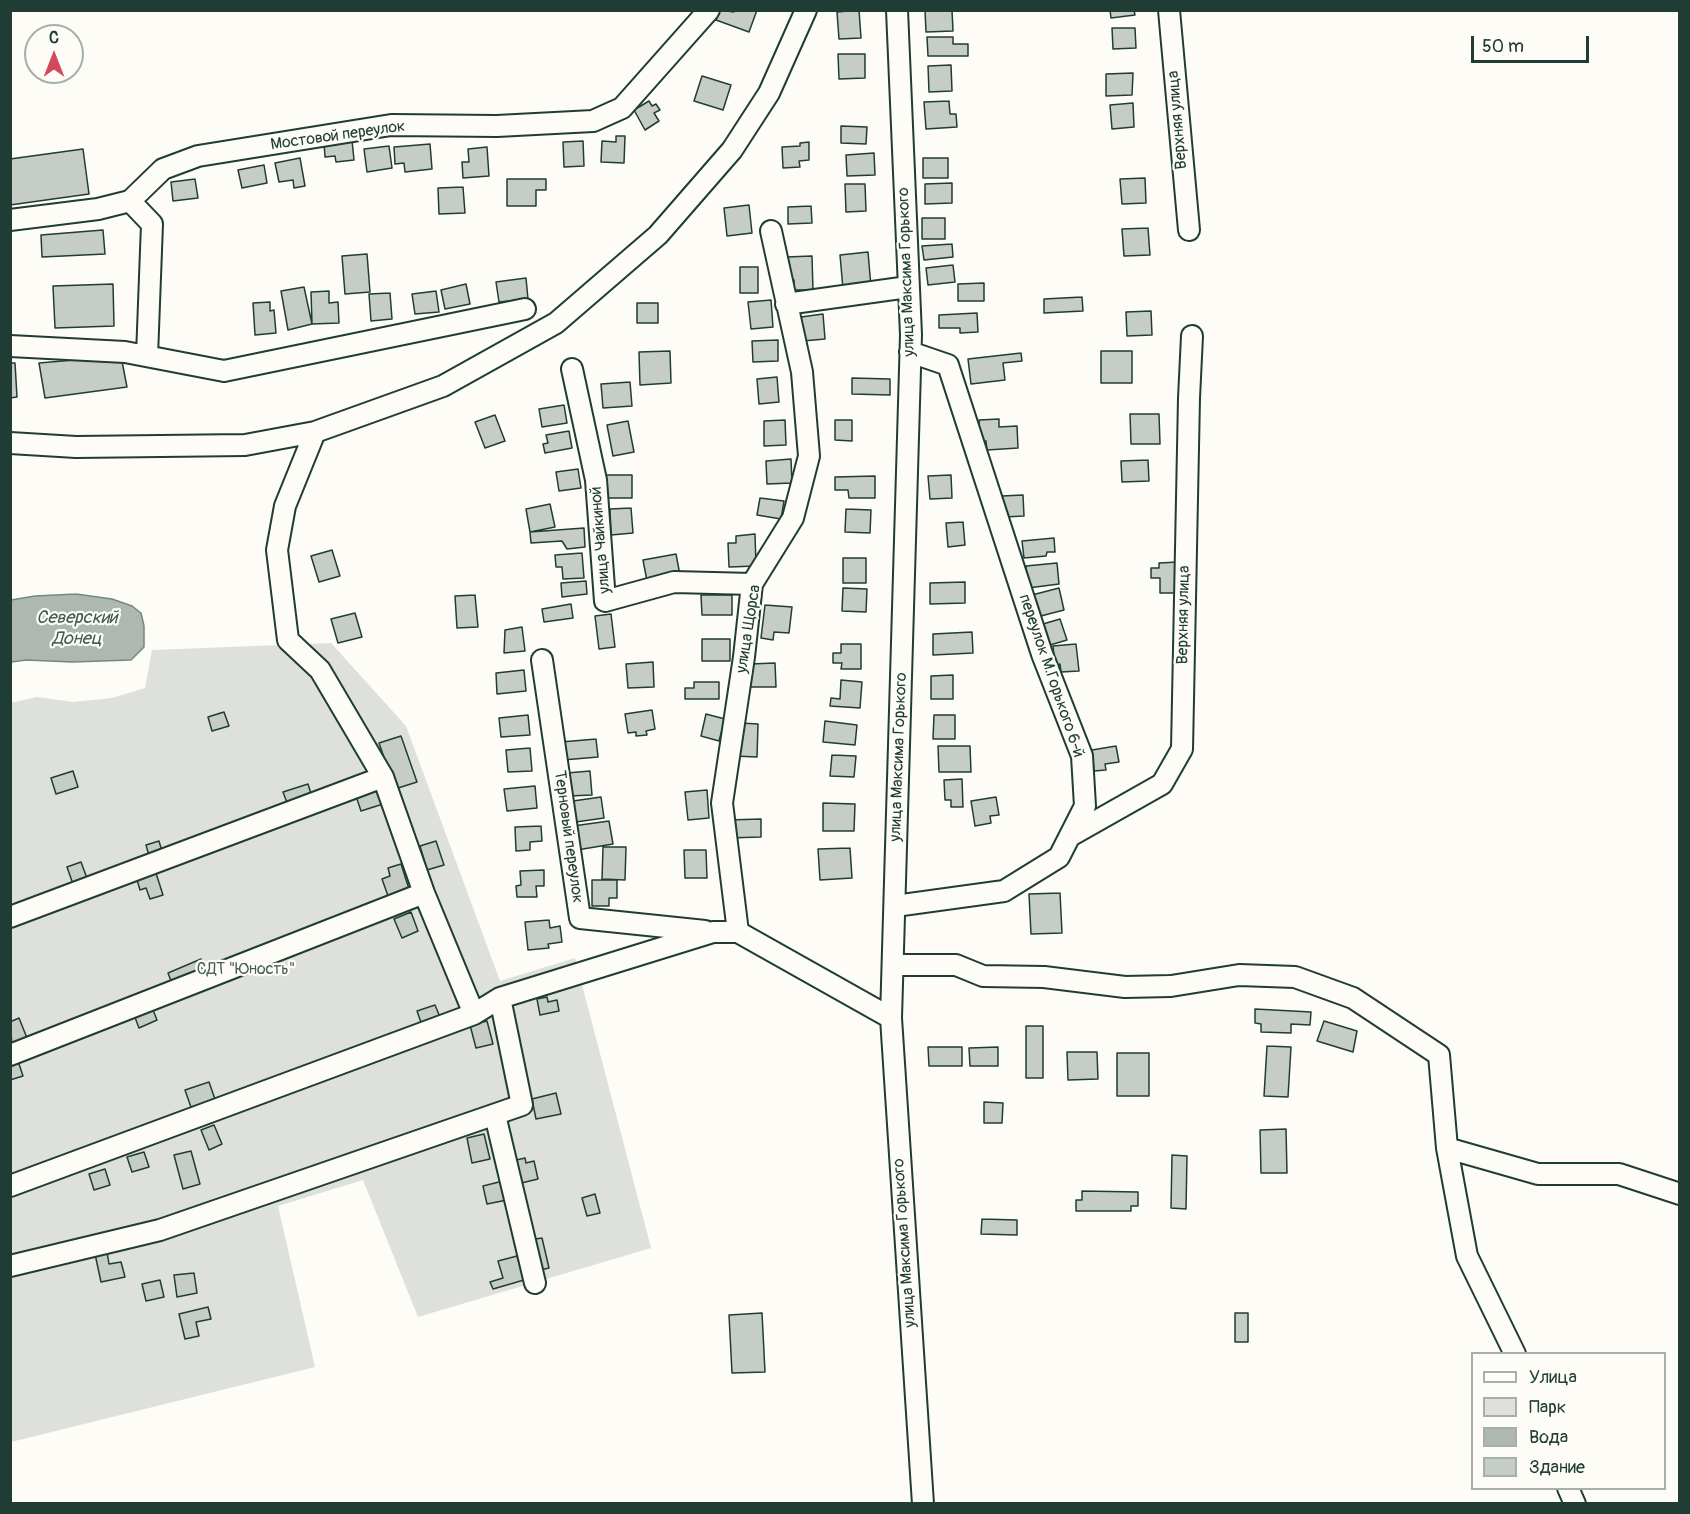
<!DOCTYPE html>
<meta charset="utf-8">
<style>
body{margin:0}
#map{position:relative;width:1690px;height:1514px;overflow:hidden;background:#fdfcf7;font-family:Pangolin,sans-serif}
canvas{display:block}
.frame{position:absolute;inset:0;border:12px solid #1f3d34;pointer-events:none}
.legend{position:absolute;left:1471px;top:1352px;width:195px;height:138px;box-sizing:border-box;background:#fdfcf7;border:2px solid #a4b0a9;margin:0;padding:8px 10px;list-style:none;font-size:18px;color:#1f3d34}
.legend li{display:flex;align-items:center;gap:12px;height:30px}
.legend b{width:30px;border:2px solid #a4b0a9}
.north{position:absolute;left:24px;top:24px;width:60px;height:60px;box-sizing:border-box;background:#fdfcf7;border:2px solid #a4b0a9;border-radius:50%;rotate:0deg;font-size:16px;font-weight:700;line-height:24px;text-align:center;color:#1f3d34}
.north::after{content:'';display:block;margin:auto;width:21px;height:27px;background:#d1495b;clip-path:polygon(50% 0,100% 100%,50% 72%,0 100%)}
.scale{position:absolute;left:1471px;top:36px;width:118px;height:27px;box-sizing:border-box;border:3px solid #1f3d34;border-top:0;padding-left:8px;font-size:18px;line-height:21px;white-space:nowrap;color:#1f3d34;-webkit-text-stroke:4px #fdfcf7;paint-order:stroke}
</style>
<div id="map">
<canvas width="1690" height="1514"></canvas>
<div class="frame"></div>
<ul class="legend">
<li><b style="height:8px;background:#fdfcf7"></b>Улица</li>
<li><b style="height:16px;background:#dde0db"></b>Парк</li>
<li><b style="height:16px;background:#aeb8b1"></b>Вода</li>
<li><b style="height:16px;background:#c6cdc7"></b>Здание</li>
</ul>
<div class="north">С</div>
<div class="scale">50 m</div>
</div>
<script>
const ctx = document.querySelector('canvas').getContext('2d');
ctx.lineJoin = 'round';
function fillPath(path, color) {
  ctx.fillStyle = color;
  ctx.fill(path, 'evenodd');
}
function toPath(rows) {
  const path = new Path2D();
  for (const r of rows) {
    path.moveTo(r[0], r[1]);
    for (let i = 2; i < r.length; i += 2) path.lineTo(r[i], r[i + 1]);
  }
  return path;
}
function stroke(path, color, width, dash) {
  ctx.strokeStyle = color;
  ctx.lineWidth = width;
  ctx.lineCap = dash ? 'butt' : 'round';
  ctx.setLineDash(dash || []);
  ctx.stroke(path);
}
function label(font, color, halo, rows, align = 'center') {
  ctx.font = font + ' Pangolin,sans-serif';
  ctx.lineWidth = 4.5;
  ctx.setLineDash([]);
  ctx.textBaseline = 'middle';
  ctx.strokeStyle = halo;
  ctx.fillStyle = color;
  for (const [text, x, y, turn = 0] of rows) {
    ctx.save();
    ctx.translate(x, y);
    ctx.rotate((+turn || 0) * Math.PI / 180);
    ctx.textAlign = isNaN(turn) ? turn : align;
    if (halo) ctx.strokeText(text, 0, 0);
    ctx.fillText(text, 0, 0);
    ctx.restore();
  }
}
fillPath(toPath([
 [331,643,406,726,500,981,575,958,651,1248,418,1317,363,1180,278,1206,315,1367,11,1442,10,703,37,697,73,702,112,698,145,688,152,650]
]), '#dde0db');
const water = toPath([
 [76,594,112,599,132,606,141,613,144,626,144,647,131,660,72,662,26,660,11,662,11,600,35,596,76,594]
]);
fillPath(water, '#aeb8b1');
stroke(water, '#75877f', 1.5);
const building = toPath([
 [720,10,734,12,735,10,757,10,749,32,716,20,720,10],
 [859,10,861,38,839,39,837,12,859,10],
 [925,10,952,10,953,31,926,32,925,10],
 [1110,10,1134,10,1135,15,1111,18,1110,10],
 [1112,28,1135,28,1136,48,1113,49,1112,28],
 [927,37,953,37,953,44,968,44,968,56,928,56,927,37],
 [838,54,865,54,865,78,839,79,838,54],
 [951,65,952,91,929,92,928,66,951,65],
 [1133,73,1132,95,1106,96,1106,74,1133,73],
 [702,76,731,85,723,110,694,101,702,76],
 [649,101,652,106,656,104,660,110,654,113,659,121,645,130,634,110,649,101],
 [949,101,950,114,956,114,957,127,926,129,924,102,949,101],
 [1133,103,1134,127,1112,129,1110,105,1133,103],
 [841,126,867,127,866,144,841,143,841,126],
 [616,136,625,136,624,163,601,162,602,141,616,142,616,136],
 [352,140,354,160,336,162,335,156,325,157,324,143,352,140],
 [583,141,584,166,564,167,563,142,583,141],
 [809,142,809,160,799,161,800,167,783,168,782,147,800,146,800,143,809,142],
 [430,144,432,169,405,172,404,163,395,164,394,147,430,144],
 [389,146,392,168,367,172,364,149,389,146],
 [487,147,489,176,463,178,462,162,469,162,468,149,487,147],
 [83,149,89,194,10,205,10,159,83,149],
 [874,153,875,175,847,176,846,155,874,153],
 [300,158,305,186,294,188,293,180,279,182,275,163,300,158],
 [923,158,948,158,948,178,923,178,923,158],
 [264,165,267,183,242,188,238,170,264,165],
 [1145,178,1146,203,1122,204,1120,179,1145,178],
 [195,179,198,198,173,201,171,182,195,179],
 [507,179,546,179,546,190,536,190,536,206,507,206,507,179],
 [952,183,952,203,925,204,925,184,952,183],
 [845,184,865,184,866,211,846,212,845,184],
 [463,187,465,213,439,214,438,188,463,187],
 [749,205,752,233,727,236,724,208,749,205],
 [811,206,812,223,788,224,788,207,811,206],
 [922,218,945,218,945,239,922,239,922,218],
 [1148,228,1150,255,1124,256,1122,229,1148,228],
 [103,230,105,254,42,257,41,235,103,230],
 [952,244,953,257,924,260,922,246,952,244],
 [868,252,871,287,843,289,840,255,868,252],
 [367,254,370,292,345,294,342,256,367,254],
 [812,256,813,290,794,290,794,280,787,281,786,257,812,256],
 [953,265,955,282,928,285,926,268,953,265],
 [740,267,758,267,758,293,740,293,740,267],
 [526,278,528,299,499,302,496,282,526,278],
 [984,283,984,301,958,301,958,284,984,283],
 [113,284,114,326,55,328,53,286,113,284],
 [466,284,470,304,445,309,441,290,466,284],
 [304,287,312,324,288,330,281,291,304,287],
 [329,291,329,303,338,302,339,323,312,324,311,292,329,291],
 [436,291,439,312,415,314,412,294,436,291],
 [390,293,392,319,371,321,369,294,390,293],
 [1082,297,1083,311,1044,313,1044,299,1082,297],
 [771,300,773,327,751,329,748,302,771,300],
 [270,302,270,311,274,310,276,333,255,335,253,303,270,302],
 [637,303,658,303,658,323,637,323,637,303],
 [1151,311,1152,335,1127,336,1126,312,1151,311],
 [977,313,978,332,960,333,960,328,939,328,939,315,977,313],
 [823,314,825,339,803,341,801,317,823,314],
 [778,340,778,361,753,362,752,341,778,340],
 [670,351,671,383,640,385,639,352,670,351],
 [1101,351,1132,351,1132,383,1101,383,1101,351],
 [1021,353,1022,361,1003,363,1005,380,971,384,968,359,1021,353],
 [121,356,127,387,45,398,39,363,121,356],
 [10,363,15,363,17,397,10,398,10,363],
 [777,377,779,402,759,404,757,379,777,377],
 [852,378,890,379,890,395,852,394,852,378],
 [630,382,632,406,603,408,601,384,630,382],
 [564,405,567,423,542,427,539,409,564,405],
 [1130,414,1159,414,1160,444,1131,444,1130,414],
 [495,415,505,441,485,448,475,422,495,415],
 [999,419,999,427,1017,426,1018,448,987,450,986,441,980,441,979,420,999,419],
 [785,420,786,445,764,446,764,421,785,420],
 [835,420,852,420,852,441,835,440,835,420],
 [628,421,634,452,613,456,607,425,628,421],
 [569,431,572,448,545,453,543,444,548,443,546,435,569,431],
 [791,459,792,483,767,484,766,461,791,459],
 [1148,460,1149,481,1122,482,1121,461,1148,460],
 [578,469,581,488,559,491,556,472,578,469],
 [606,475,632,475,632,498,606,498,606,475],
 [951,475,952,498,930,499,928,476,951,475],
 [875,476,875,498,849,498,848,490,835,490,835,477,875,476],
 [1023,495,1024,516,1004,517,1002,496,1023,495],
 [760,498,784,501,781,519,757,515,760,498],
 [550,504,555,527,530,532,526,509,550,504],
 [631,508,633,533,611,535,610,509,631,508],
 [846,509,871,510,870,533,845,532,846,509],
 [963,522,965,545,948,547,946,523,963,522],
 [584,528,585,547,567,549,562,541,531,543,530,532,584,528],
 [755,534,756,566,729,567,728,543,736,543,736,536,755,534],
 [1054,538,1055,552,1047,552,1046,556,1024,558,1022,541,1054,538],
 [332,550,340,576,319,582,311,556,332,550],
 [582,553,584,578,563,579,562,567,556,567,555,555,582,553],
 [676,554,680,575,647,581,643,560,676,554],
 [843,558,866,558,866,583,843,583,843,558],
 [1178,562,1180,593,1160,593,1160,578,1151,578,1151,568,1159,568,1159,563,1178,562],
 [1057,563,1059,584,1028,588,1026,566,1057,563],
 [586,581,587,594,562,597,561,583,586,581],
 [965,582,965,603,930,604,930,583,965,582],
 [843,588,867,589,866,612,842,611,843,588],
 [1059,588,1064,610,1037,617,1032,595,1059,588],
 [475,595,478,627,457,628,455,596,475,595],
 [701,595,732,595,732,615,702,615,701,595],
 [571,604,573,618,544,622,542,609,571,604],
 [765,605,792,607,789,633,774,632,773,640,761,638,765,605],
 [355,613,362,637,338,643,331,619,355,613],
 [611,614,615,647,599,649,595,616,611,614],
 [1060,619,1067,640,1050,645,1043,624,1060,619],
 [522,627,525,651,504,653,505,630,522,627],
 [972,632,973,653,933,655,933,634,972,632],
 [702,639,730,639,730,661,702,661,702,639],
 [841,644,861,644,861,669,841,669,842,663,833,663,833,653,841,653,841,644],
 [1076,644,1079,671,1061,672,1060,664,1055,667,1053,646,1076,644],
 [653,662,654,687,628,688,626,664,653,662],
 [775,663,776,687,750,687,750,664,775,663],
 [524,670,526,691,497,694,496,673,524,670],
 [953,675,953,699,931,699,931,676,953,675],
 [841,680,862,682,860,708,830,706,831,698,840,699,841,680],
 [694,682,719,682,719,699,685,699,685,688,694,688,694,682],
 [652,710,655,729,646,731,647,735,636,736,636,732,628,733,625,714,652,710],
 [224,712,229,726,212,731,208,717,224,712],
 [706,714,725,719,719,741,701,736,706,714],
 [528,715,530,735,501,737,499,718,528,715],
 [934,715,955,715,955,739,933,739,934,715],
 [825,721,857,725,855,745,823,742,825,721],
 [740,723,758,724,757,757,734,756,740,723],
 [401,736,417,782,395,789,379,743,401,736],
 [596,739,598,757,563,760,561,742,596,739],
 [938,746,970,746,971,772,939,772,938,746],
 [1116,746,1119,762,1105,764,1106,770,1094,771,1092,750,1116,746],
 [530,748,532,771,508,772,506,750,530,748],
 [832,755,856,756,854,777,830,776,832,755],
 [73,771,78,787,56,794,51,778,73,771],
 [590,771,592,795,569,796,567,773,590,771],
 [962,779,963,807,951,807,951,800,945,800,944,780,962,779],
 [308,784,313,800,289,808,283,792,308,784],
 [535,786,537,808,507,811,504,789,535,786],
 [377,789,383,804,361,811,356,796,377,789],
 [707,790,709,818,688,820,685,792,707,790],
 [601,797,604,818,576,822,573,801,601,797],
 [996,797,999,815,990,816,991,823,975,826,971,801,996,797],
 [823,803,855,804,854,831,823,831,823,803],
 [761,819,761,837,728,838,727,820,761,819],
 [609,821,613,844,577,850,573,826,609,821],
 [541,826,542,841,530,842,530,850,516,851,515,827,541,826],
 [159,841,163,855,150,859,146,845,159,841],
 [436,841,444,865,427,870,420,846,436,841],
 [603,847,626,847,625,880,602,879,603,847],
 [850,848,852,878,820,880,818,849,850,848],
 [684,850,706,850,707,878,685,878,684,850],
 [81,862,88,881,74,887,67,867,81,862],
 [401,864,409,889,388,896,382,879,390,876,388,868,401,864],
 [154,867,163,895,150,899,146,888,140,890,135,873,154,867],
 [544,870,544,886,536,886,537,897,517,897,516,886,521,885,520,871,544,870],
 [592,880,617,880,617,898,609,898,609,906,592,906,592,880],
 [1060,893,1062,933,1031,934,1029,894,1060,893],
 [411,912,418,931,402,938,394,919,411,912],
 [549,920,550,928,560,926,562,942,548,944,549,948,528,950,525,922,549,920],
 [201,959,206,972,173,986,168,973,201,959],
 [547,997,548,1002,557,1000,559,1011,540,1015,537,999,547,997],
 [151,1005,157,1020,139,1028,133,1012,151,1005],
 [435,1005,442,1022,423,1028,417,1011,435,1005],
 [1255,1009,1311,1012,1310,1025,1291,1024,1291,1033,1261,1032,1261,1024,1255,1023,1255,1009],
 [19,1018,27,1038,12,1045,10,1022,19,1018],
 [487,1021,493,1044,476,1048,470,1025,487,1021],
 [1324,1021,1357,1031,1353,1052,1317,1041,1324,1021],
 [1026,1026,1043,1026,1043,1078,1026,1078,1026,1026],
 [1267,1046,1291,1047,1288,1097,1264,1096,1267,1046],
 [928,1047,962,1047,962,1066,929,1066,928,1047],
 [998,1047,998,1066,970,1066,969,1048,998,1047],
 [1067,1052,1097,1052,1098,1079,1068,1080,1067,1052],
 [1117,1053,1149,1053,1149,1096,1117,1096,1117,1053],
 [17,1058,23,1076,10,1080,10,1060,17,1058],
 [209,1082,217,1105,193,1113,185,1090,209,1082],
 [556,1093,561,1114,536,1119,532,1099,556,1093],
 [984,1102,1003,1103,1002,1123,984,1123,984,1102],
 [214,1125,222,1144,209,1150,201,1130,214,1125],
 [1286,1129,1287,1173,1261,1173,1260,1130,1286,1129],
 [484,1134,490,1159,472,1163,467,1138,484,1134],
 [191,1151,200,1184,183,1189,174,1155,191,1151],
 [144,1152,149,1167,132,1172,127,1157,144,1152],
 [1172,1155,1187,1156,1186,1209,1171,1208,1172,1155],
 [525,1158,526,1163,534,1161,538,1179,513,1185,508,1162,525,1158],
 [105,1169,110,1185,94,1190,89,1174,105,1169],
 [503,1181,507,1200,487,1204,483,1186,503,1181],
 [1082,1191,1138,1192,1138,1206,1131,1206,1131,1211,1076,1211,1076,1200,1082,1200,1082,1191],
 [595,1194,600,1213,587,1216,582,1198,595,1194],
 [982,1219,1017,1220,1017,1235,981,1234,982,1219],
 [542,1238,549,1268,536,1271,529,1240,542,1238],
 [107,1252,109,1264,121,1262,125,1277,101,1282,95,1254,107,1252],
 [517,1256,524,1280,493,1289,490,1282,503,1278,498,1261,517,1256],
 [194,1273,197,1293,177,1297,174,1275,194,1273],
 [160,1280,164,1297,146,1301,142,1284,160,1280],
 [208,1307,211,1319,196,1322,199,1336,185,1339,179,1314,208,1307],
 [762,1313,765,1372,732,1373,729,1315,762,1313],
 [1235,1313,1248,1313,1248,1342,1235,1342,1235,1313]
]);
fillPath(building, '#c6cdc7');
stroke(building, '#1f3d34', 1.5);
const minor = toPath([
 [897,10,911,335,891,1018,923,1504],
 [1169,10,1189,230],
 [130,201,152,224,147,356],
 [10,220,98,209,130,201,163,169,198,156,391,125,497,126,593,121,622,108,709,10],
 [786,304,908,287],
 [10,346,125,352,224,371,525,309],
 [572,369,596,480,605,601,674,582,752,584],
 [315,432,285,506,277,550,288,640,320,670,383,777,424,893,474,1014],
 [10,443,76,447,245,445,315,432,443,386,556,323,658,235,732,150,769,93,806,10],
 [542,660,580,918,705,931],
 [1070,836,1162,784,1182,749,1189,398,1192,336],
 [895,906,1004,891,1059,857,1085,806,1082,756,1042,654,948,365,910,352],
 [10,917,383,777],
 [738,932,722,803,744,657,752,584,793,518,809,456,802,372,771,231],
 [893,965,956,965,983,976,1044,977,1125,987,1171,986,1239,975,1295,977,1353,998,1439,1055,1447,1148,1538,1174,1619,1174,1680,1194],
 [10,1055,424,893],
 [495,1115,535,1283],
 [1447,1148,1467,1256,1515,1354],
 [10,1186,474,1014,500,998,713,932,738,932,891,1018],
 [10,1266,160,1230,522,1105,500,998],
 [1568,1488,1575,1504]
]);
stroke(minor, '#1f3d34', 24);
stroke(minor, '#fdfcf7', 20);
label('16px', '#1f3d34', '#fdfcf7', [
 ["Верхняя улица",1178,120,-95],
 ["Мостовой переулок",338,136,-8],
 ["улица Максима Горького",907,272,-92],
 ["улица Чайкиной",601,540,-95],
 ["Верхняя улица",1184,615,-89],
 ["улица Щорса",749,629,-81],
 ["переулок М.Горького 6-й",1051,676,71],
 ["улица Максима Горького",899,757,-88],
 ["Терновый переулок",568,837,82],
 ["улица Максима Горького",905,1243,-94]
]);
label('16px', '#455e55', '#fdfcf7', [
 ["СДТ \"Юность\"",246,970]
]);
label('italic 18px', '#435c53', '#fdfcf7', [
 ["Северский",77,618],
 ["Донец",77,639]
]);
</script>
